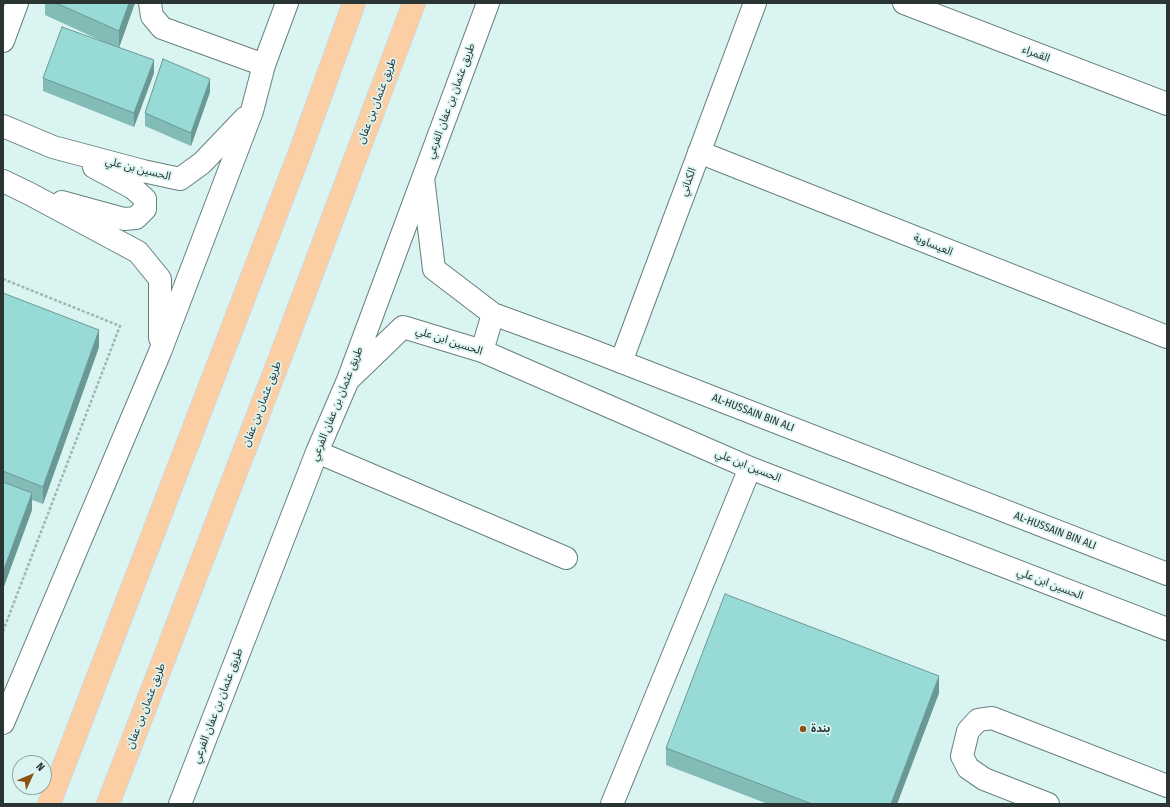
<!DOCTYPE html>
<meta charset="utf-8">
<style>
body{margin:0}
#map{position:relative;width:1170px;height:807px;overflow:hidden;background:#d9f4f1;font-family:"Fira Sans Condensed",sans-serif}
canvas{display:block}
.frame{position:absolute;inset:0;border:4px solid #2a3433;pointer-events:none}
.north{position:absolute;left:12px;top:755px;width:40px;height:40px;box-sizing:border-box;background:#d9f4f1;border:1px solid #93a7a5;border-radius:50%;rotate:46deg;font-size:11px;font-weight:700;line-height:16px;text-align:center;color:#2a3433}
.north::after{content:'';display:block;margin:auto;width:14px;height:18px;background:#8e5310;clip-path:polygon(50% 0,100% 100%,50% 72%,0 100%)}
</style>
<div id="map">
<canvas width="1170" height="807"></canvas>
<div class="frame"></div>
<div class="north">N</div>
</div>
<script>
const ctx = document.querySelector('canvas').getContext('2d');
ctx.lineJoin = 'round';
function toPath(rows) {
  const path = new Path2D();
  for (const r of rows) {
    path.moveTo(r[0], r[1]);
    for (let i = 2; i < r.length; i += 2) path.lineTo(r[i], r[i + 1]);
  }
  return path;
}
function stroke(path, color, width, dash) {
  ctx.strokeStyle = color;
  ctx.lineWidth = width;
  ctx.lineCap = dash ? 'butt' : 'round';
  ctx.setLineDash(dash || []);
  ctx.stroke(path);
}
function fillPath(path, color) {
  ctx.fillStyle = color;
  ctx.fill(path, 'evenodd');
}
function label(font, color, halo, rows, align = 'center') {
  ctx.font = font + ' "Fira Sans Condensed","Noto Sans Arabic",sans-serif';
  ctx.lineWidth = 3.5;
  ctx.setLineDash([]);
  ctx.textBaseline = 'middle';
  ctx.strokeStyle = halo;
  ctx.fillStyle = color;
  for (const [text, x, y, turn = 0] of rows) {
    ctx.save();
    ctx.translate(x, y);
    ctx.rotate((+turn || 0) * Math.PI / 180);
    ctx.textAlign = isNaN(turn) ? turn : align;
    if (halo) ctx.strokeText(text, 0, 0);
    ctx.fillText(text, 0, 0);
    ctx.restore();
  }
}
const minor = toPath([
 [150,3,152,16,162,28,264,65],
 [904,3,1167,104],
 [3,41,17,3],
 [3,126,53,147,143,171,180,179,202,163,245,118],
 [699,152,1167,337],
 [423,178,434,269,493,314,583,347,1167,574],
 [3,181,30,194,138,252,160,279,160,338],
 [62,202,124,219,136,218,145,209,145,199,133,188,94,167],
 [482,351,493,314],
 [621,362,755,3],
 [348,380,403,327,482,351,750,468,1167,629],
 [317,452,566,558],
 [3,723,160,352,252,111,264,65,287,3],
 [180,804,317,452,348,380,488,3],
 [612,804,750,468],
 [1048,804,984,779,968,768,962,756,968,731,978,720,992,718,1167,786]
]);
const major = toPath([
 [49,804,300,152,354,3],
 [108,804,280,358,414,3]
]);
stroke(minor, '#67807e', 24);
stroke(major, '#d4d6d6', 24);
stroke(toPath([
 [3,279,120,326,3,631]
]), '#a0b5b3', 2.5, [3, 2]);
stroke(minor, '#fff', 22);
stroke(major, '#fccea3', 22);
fillPath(toPath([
 [45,3,135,3,119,47,154,73,134,127,43,91,43,78,106,43,45,15],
 [210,92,191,146,145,126,145,113],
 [3,293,99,347,43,504,32,500,32,510,3,589],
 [939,693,897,804,768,804,666,765,666,748]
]), '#83bbb7');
fillPath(toPath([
 [129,3,135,3,119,48,119,31],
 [154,60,154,73,134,127,134,113],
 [210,79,210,92,191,146,191,133],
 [99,330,99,347,43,504,43,487],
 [32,493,32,510,3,589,3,572],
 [939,676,939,693,897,804,891,804]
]), '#6a9995');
const building = toPath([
 [56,3,129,3,119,31,56,3],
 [62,27,154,60,134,113,43,78,62,27],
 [163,59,210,79,191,133,145,113,163,59],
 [3,293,99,330,43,487,3,471,3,293],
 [3,482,32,493,3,572,3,482],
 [725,594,939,676,891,804,812,804,666,748,725,594]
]);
fillPath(building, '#98dad5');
stroke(building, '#6a9995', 1);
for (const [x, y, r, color] of [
 [803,729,4,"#8e5310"]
]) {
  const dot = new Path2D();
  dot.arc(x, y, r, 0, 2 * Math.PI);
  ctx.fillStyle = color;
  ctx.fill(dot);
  stroke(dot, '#d9f4f1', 1.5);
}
label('11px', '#2a3433', '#d9f4f1', [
 ["القمراء",1036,54,21],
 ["طريق عثمان بن عفان",377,101,-69],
 ["طريق عثمان بن عفان الفرعي",451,101,-70],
 ["الحسين بن علي",138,169,14],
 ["الكناني",688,182,-70],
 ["العيساوية",933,245,22],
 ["الحسين ابن علي",449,341,18],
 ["طريق عثمان بن عفان",262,404,-69],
 ["طريق عثمان بن عفان الفرعي",337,404,-68],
 ["AL-HUSSAIN BIN ALI",753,413,21],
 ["الحسين ابن علي",748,466,22],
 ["AL-HUSSAIN BIN ALI",1055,531,21],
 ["الحسين ابن علي",1050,584,21],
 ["طريق عثمان بن عفان",146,706,-69],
 ["طريق عثمان بن عفان الفرعي",218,706,-69]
]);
label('bold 11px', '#2a3433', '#d9f4f1', [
 ["بندة",811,729]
], 'left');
</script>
